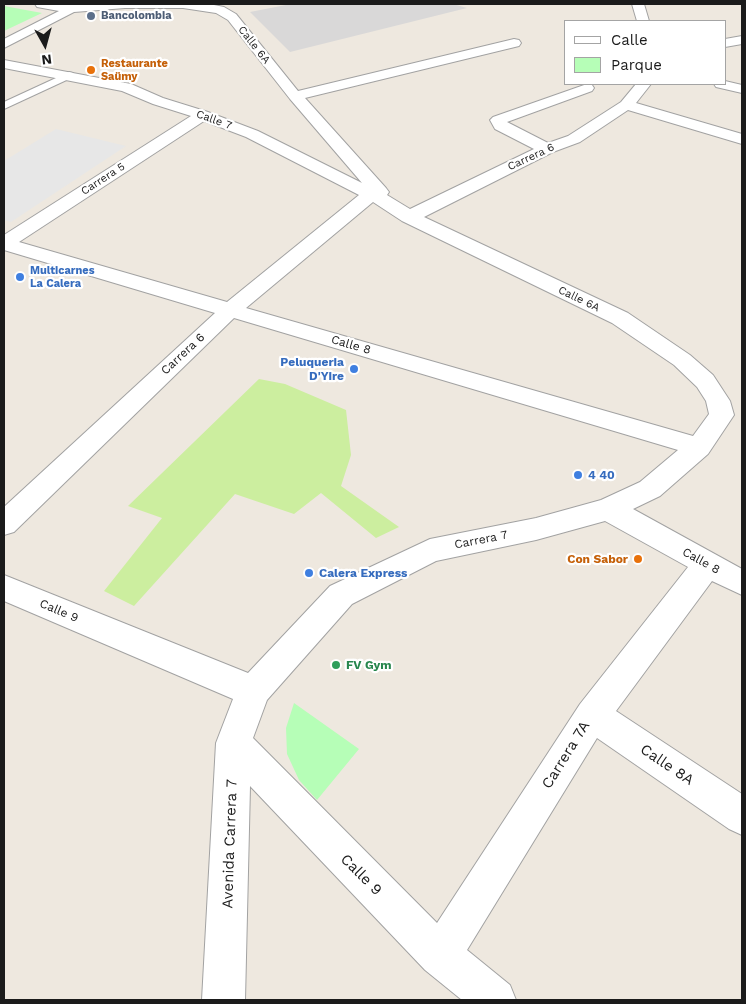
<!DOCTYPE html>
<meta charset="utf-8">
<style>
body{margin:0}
#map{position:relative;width:746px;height:1004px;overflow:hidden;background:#eee8df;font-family:"Work Sans",sans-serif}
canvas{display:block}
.frame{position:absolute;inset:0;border:5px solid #1b1b1b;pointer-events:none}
.legend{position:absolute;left:564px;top:20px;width:162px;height:65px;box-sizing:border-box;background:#fff;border:1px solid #a4a4a4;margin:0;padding:6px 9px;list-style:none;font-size:15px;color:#1b1b1b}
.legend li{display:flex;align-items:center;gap:10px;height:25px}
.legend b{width:25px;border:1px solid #a4a4a4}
.north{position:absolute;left:20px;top:20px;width:50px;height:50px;-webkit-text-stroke:4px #fff;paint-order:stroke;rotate:173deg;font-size:14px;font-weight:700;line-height:20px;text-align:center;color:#1b1b1b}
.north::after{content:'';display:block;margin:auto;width:18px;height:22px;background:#1b1b1b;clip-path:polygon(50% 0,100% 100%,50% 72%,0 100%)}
</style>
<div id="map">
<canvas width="746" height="1004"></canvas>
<div class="frame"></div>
<ul class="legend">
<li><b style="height:6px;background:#fff"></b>Calle</li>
<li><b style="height:14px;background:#b6feb7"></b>Parque</li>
</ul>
<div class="north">N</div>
</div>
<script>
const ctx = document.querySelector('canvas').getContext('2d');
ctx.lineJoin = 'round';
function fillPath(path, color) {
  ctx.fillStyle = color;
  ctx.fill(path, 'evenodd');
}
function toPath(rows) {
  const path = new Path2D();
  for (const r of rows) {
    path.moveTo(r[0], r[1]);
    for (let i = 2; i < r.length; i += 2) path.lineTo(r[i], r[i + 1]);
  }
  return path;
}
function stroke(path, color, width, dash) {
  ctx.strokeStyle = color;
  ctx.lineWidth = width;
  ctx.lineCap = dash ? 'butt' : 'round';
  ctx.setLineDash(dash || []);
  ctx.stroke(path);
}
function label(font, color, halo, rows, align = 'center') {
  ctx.font = font + ' "Work Sans",sans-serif';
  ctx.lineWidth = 4.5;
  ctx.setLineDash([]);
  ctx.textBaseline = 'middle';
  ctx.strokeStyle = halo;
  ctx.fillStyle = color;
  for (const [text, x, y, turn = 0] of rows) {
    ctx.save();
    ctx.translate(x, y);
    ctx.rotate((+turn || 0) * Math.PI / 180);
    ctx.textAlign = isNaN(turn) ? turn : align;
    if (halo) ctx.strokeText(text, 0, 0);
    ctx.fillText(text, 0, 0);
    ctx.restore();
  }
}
fillPath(toPath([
 [291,4,453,4,467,8,290,52,250,12]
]), '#d9d8d8');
fillPath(toPath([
 [259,379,285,384,346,410,351,455,341,486,399,527,376,538,321,493,294,514,235,494,134,606,104,591,162,518,128,506]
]), '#ccee9f');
fillPath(toPath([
 [4,6,42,13,4,31],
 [294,703,359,749,317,800,299,780,287,754,286,728]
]), '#b6feb7');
fillPath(toPath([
 [56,129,126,146,11,222,4,220,4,161]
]), '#e7e7e7');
const lane = toPath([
 [69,72,73,73,74,75,73,77,4,109,4,102,69,72]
]);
const street = toPath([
 [35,4,209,4,224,7,236,14,298,91,514,39,519,40,521,43,519,46,305,98,386,188,389,192,387,195,410,209,534,149,495,129,490,120,493,117,587,84,592,85,594,88,592,91,507,122,548,143,568,136,621,102,636,84,651,84,636,103,742,134,742,144,628,110,580,142,553,152,424,217,628,313,690,355,713,375,730,401,734,415,708,454,660,496,633,509,742,569,742,595,712,581,616,711,742,794,742,835,729,829,597,738,467,950,510,985,516,1000,462,1000,425,970,250,786,245,1000,202,1000,216,743,233,699,4,601,4,575,248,673,330,586,430,539,536,518,601,500,640,482,678,450,234,318,14,532,4,535,4,507,215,313,4,250,4,235,191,116,153,104,122,91,4,68,4,60,131,84,163,98,208,112,258,131,362,183,290,99,228,20,216,13,183,8,125,8,74,12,4,48,4,39,59,11,37,7,35,4],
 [204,121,246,137,359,195,227,302,19,242,204,121],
 [373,202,402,221,612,323,674,365,697,387,706,401,709,414,693,436,246,308,373,202],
 [605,521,688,567,580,704,437,923,253,738,267,700,352,604,436,561,536,540,605,521],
 [632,4,644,4,649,21,637,21,632,4],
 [742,36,742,44,725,47,725,39,742,36],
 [725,81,742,85,742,93,716,87,714,84,725,84,725,81]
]);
stroke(lane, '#a2a2a2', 2);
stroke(street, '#a2a2a2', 2);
fillPath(lane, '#fff');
fillPath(street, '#fff');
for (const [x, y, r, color] of [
 [91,16,5,"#5c6f8a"],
 [91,70,5,"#e8710a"],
 [20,277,5,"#3f7fe0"],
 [354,369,5,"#3f7fe0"],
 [578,475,5,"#3f7fe0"],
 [638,559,5,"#e8710a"],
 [309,573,5,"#3f7fe0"],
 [336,665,5,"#2e9e5b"]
]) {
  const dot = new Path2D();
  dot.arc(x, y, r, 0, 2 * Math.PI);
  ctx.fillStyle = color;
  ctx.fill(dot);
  stroke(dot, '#fff', 2);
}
label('bold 11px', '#4e5e75', '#fff', [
 ["Bancolombia",101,16]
], 'left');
label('11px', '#1b1b1b', '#fff', [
 ["Calle 6A",254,45,52],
 ["Calle 7",214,120,20],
 ["Carrera 6",531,157,-25],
 ["Carrera 5",103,179,-33],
 ["Calle 6A",579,299,26]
]);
label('bold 11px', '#c56008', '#fff', [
 ["Restaurante",101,64],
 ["Saümy",101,77]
], 'left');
label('bold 11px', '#366cbe', '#fff', [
 ["Multicarnes",30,271],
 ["La Calera",30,284]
], 'left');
label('12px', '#1b1b1b', '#fff', [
 ["Calle 8",351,345,16],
 ["Carrera 6",183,354,-43],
 ["Carrera 7",481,540,-11],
 ["Calle 8",701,561,29],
 ["Calle 9",59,611,23]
]);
label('bold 12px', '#366cbe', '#fff', [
 ["Peluqueria",344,362,"right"],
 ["D'Yire",344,376,"right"],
 ["4 40",588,475],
 ["Calera Express",319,573]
], 'left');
label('bold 12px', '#c56008', '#fff', [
 ["Con Sabor",628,559]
], 'right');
label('bold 12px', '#27864d', '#fff', [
 ["FV Gym",346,665]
], 'left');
label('15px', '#1b1b1b', '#fff', [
 ["Carrera 7A",566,755,-58],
 ["Calle 8A",667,765,34],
 ["Avenida Carrera 7",230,844,-88],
 ["Calle 9",361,875,45]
]);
</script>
